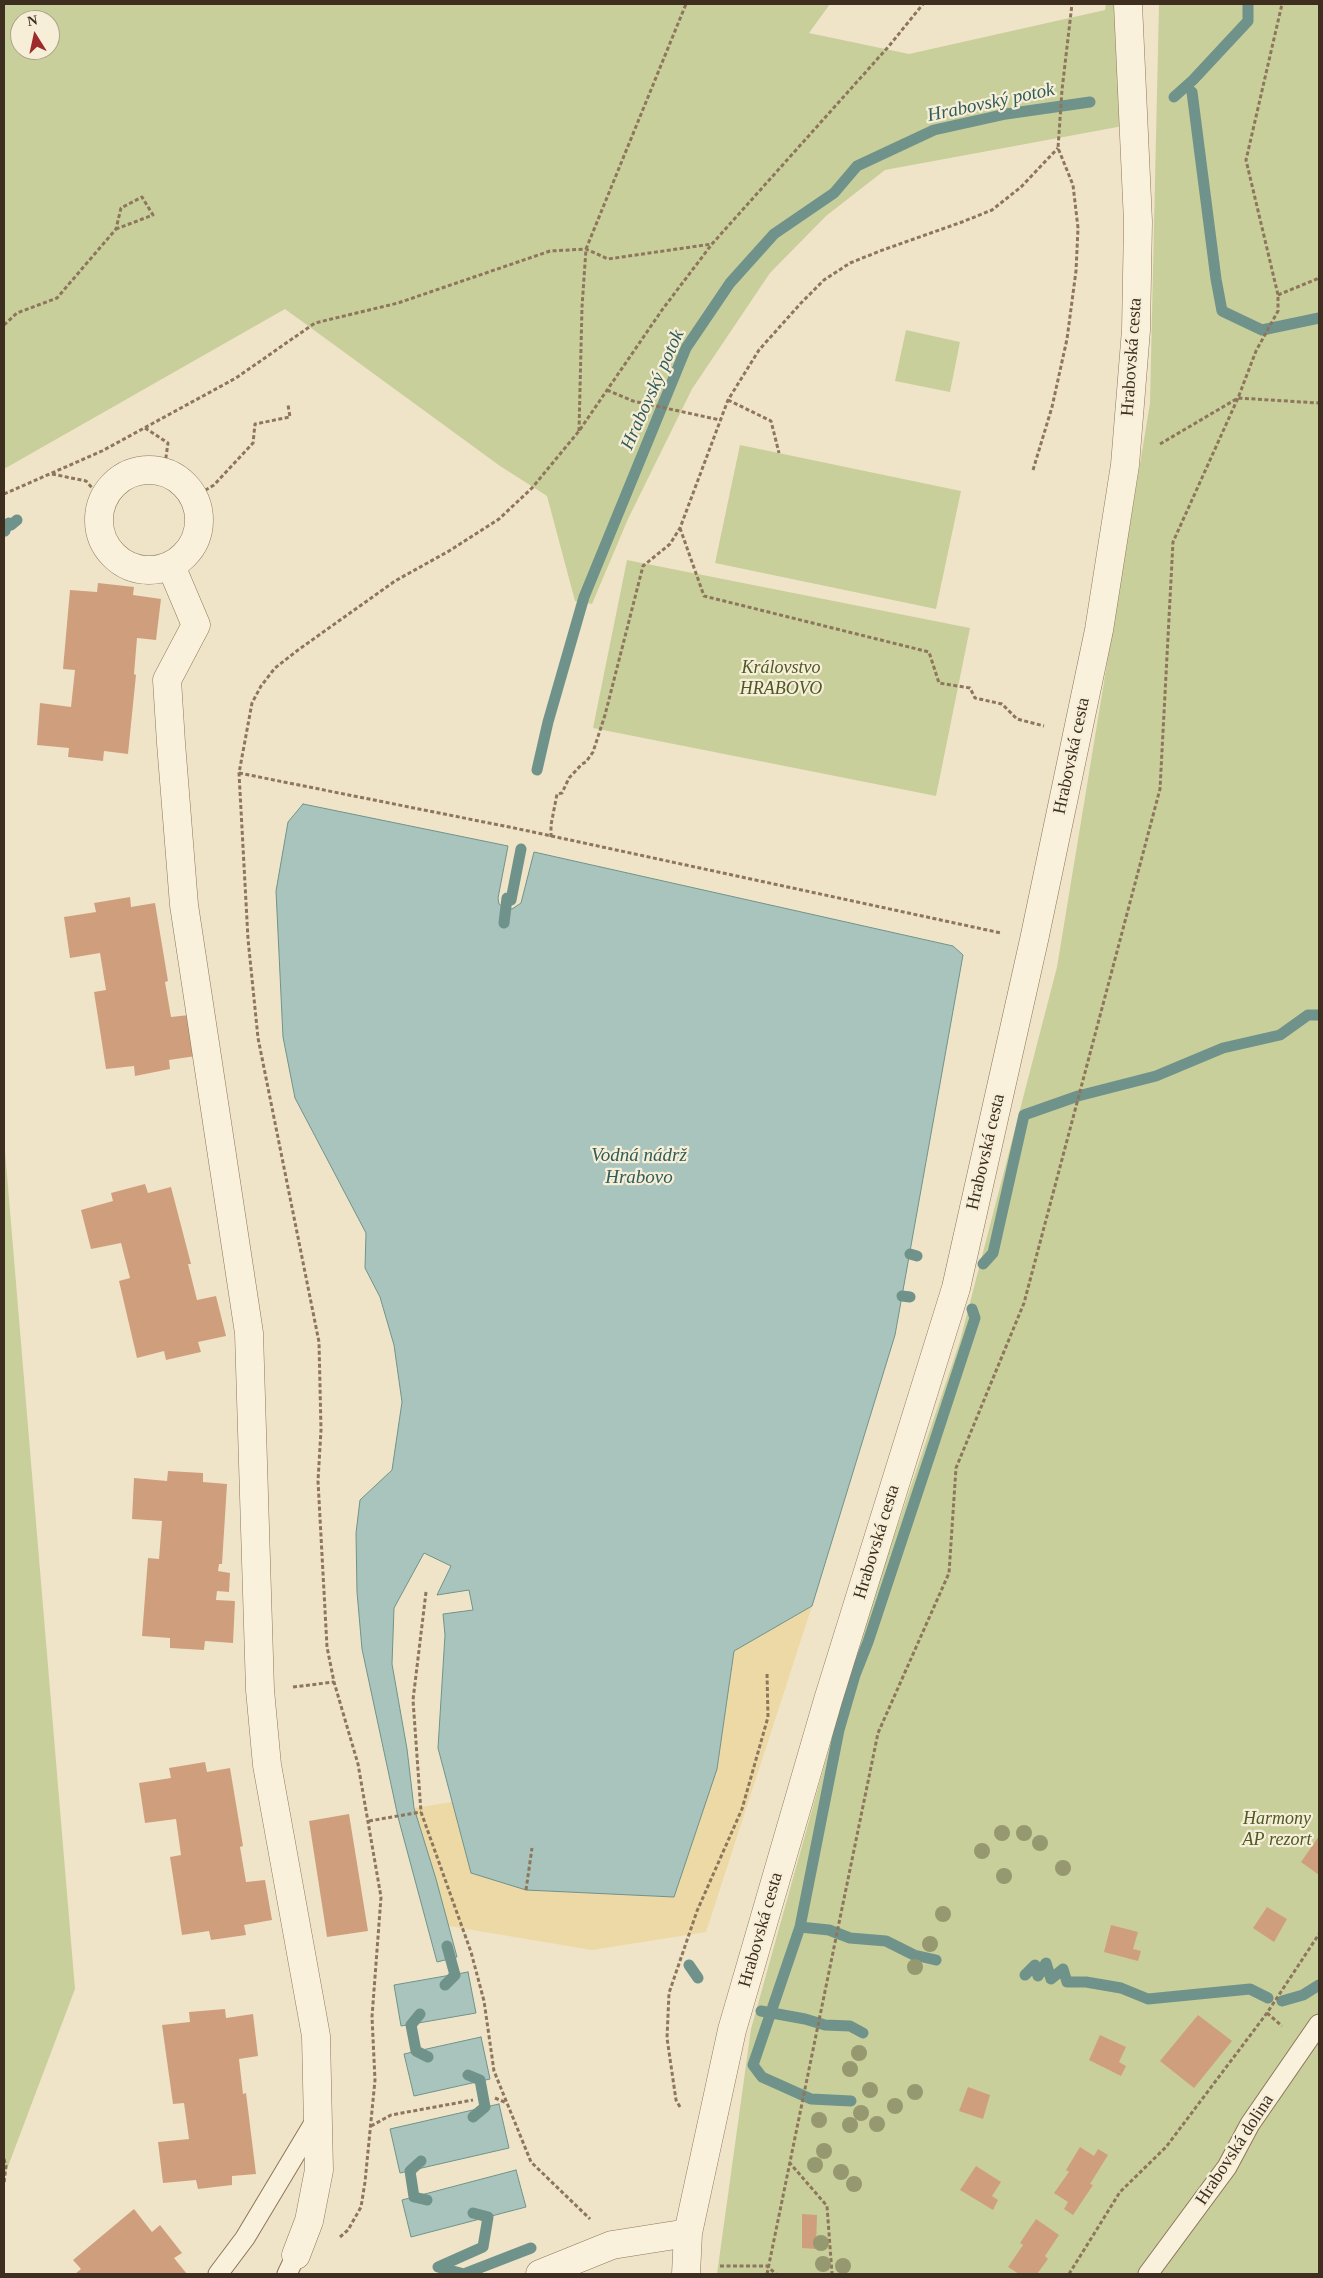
<!DOCTYPE html>
<meta charset="utf-8">
<style>
body{margin:0}
#map{position:relative;width:1323px;height:2278px;overflow:hidden;background:#f0e4c8;font-family:Georgia,serif}
canvas{display:block}
.frame{position:absolute;inset:0;border:5px solid #3d2e20;pointer-events:none}
.north{position:absolute;left:10px;top:10px;width:50px;height:50px;box-sizing:border-box;background:#f7eed8;border:1px solid #ada18e;border-radius:50%;rotate:350deg;font-size:14px;font-weight:700;line-height:20px;text-align:center;color:#3d2e20}
.north::after{content:'';display:block;margin:auto;width:18px;height:22px;background:#9e2a2b;clip-path:polygon(50% 0,100% 100%,50% 72%,0 100%)}
</style>
<div id="map">
<canvas width="1323" height="2278"></canvas>
<div class="frame"></div>
<div class="north">N</div>
</div>
<script>
const ctx = document.querySelector('canvas').getContext('2d');
ctx.lineJoin = 'round';
function fillPath(path, color) {
  ctx.fillStyle = color;
  ctx.fill(path, 'evenodd');
}
function toPath(rows) {
  const path = new Path2D();
  for (const r of rows) {
    if (r.length === 3) {
      path.moveTo(r[0] + r[2], r[1]);
      path.arc(r[0], r[1], r[2], 0, 2 * Math.PI);
      continue;
    }
    path.moveTo(r[0], r[1]);
    for (let i = 2; i < r.length; i += 2) path.lineTo(r[i], r[i + 1]);
  }
  return path;
}
function stroke(path, color, width, dash) {
  ctx.strokeStyle = color;
  ctx.lineWidth = width;
  ctx.lineCap = dash ? 'butt' : 'round';
  ctx.setLineDash(dash || []);
  ctx.stroke(path);
}
function label(font, color, halo, rows, align = 'center') {
  ctx.font = font + ' Georgia,serif';
  ctx.lineWidth = 4.5;
  ctx.setLineDash([]);
  ctx.textBaseline = 'middle';
  ctx.strokeStyle = halo;
  ctx.fillStyle = color;
  for (const [text, x, y, turn = 0] of rows) {
    ctx.save();
    ctx.translate(x, y);
    ctx.rotate((+turn || 0) * Math.PI / 180);
    ctx.textAlign = isNaN(turn) ? turn : align;
    if (halo) ctx.strokeText(text, 0, 0);
    ctx.fillText(text, 0, 0);
    ctx.restore();
  }
}
fillPath(toPath([
 [4,4,830,4,809,33,909,54,1105,10,1106,4,1119,4,1123,126,885,170,826,216,770,273,692,389,628,519,592,604,575,601,547,496,500,466,285,309,4,469],
 [20,20,50,20,50,50,20,50],
 [1159,4,1319,4,1319,2274,717,2274,751,2029,861,1634,960,1341,1057,967,1150,403],
 [906,330,960,342,950,392,895,381],
 [740,445,961,491,936,609,715,563],
 [627,560,970,628,936,796,593,728],
 [4,1139,75,1989,4,2177]
]), '#c9cf9b');
fillPath(toPath([
 [812,1606,706,1932,592,1950,449,1926,414,1808,452,1802,471,1873,717,1769,734,1650]
]), '#ecd9a5');
const water = toPath([
 [303,804,508,846,498,898,499,904,506,909,512,909,521,903,534,852,953,946,963,955,895,1335,812,1606,734,1651,717,1769,674,1897,526,1890,471,1873,438,1748,445,1635,443,1614,473,1610,469,1590,437,1595,451,1566,424,1553,394,1608,392,1664,407,1749,414,1808,436,1879,457,1957,437,1962,398,1817,362,1649,357,1592,356,1533,360,1500,392,1470,402,1402,394,1345,380,1297,365,1268,366,1233,295,1098,283,1037,276,891,288,822,303,804],
 [468,1972,476,2013,401,2026,394,1985,468,1972],
 [481,2037,490,2079,414,2096,404,2054,481,2037],
 [499,2104,509,2148,400,2173,390,2129,499,2104],
 [516,2170,526,2207,411,2237,402,2200,516,2170]
]);
fillPath(water, '#a9c4bc');
stroke(water, '#6f938a', 1);
stroke(toPath([
 [1192,92,1216,279,1222,311,1262,330,1319,318],
 [1174,97,1193,80,1248,21,1248,4],
 [4,529,5,531,6,525,7,527,9,523,11,525,17,520],
 [537,770,548,722,584,597,686,348,730,283,774,234,834,193,857,166,934,130,1006,114,1090,102],
 [504,923,507,898,511,900,521,849],
 [910,1254,917,1256],
 [983,1264,993,1253,1024,1115,1078,1096,1156,1076,1223,1048,1280,1035,1308,1015,1319,1015],
 [902,1296,910,1297],
 [800,1927,829,1930,850,1938,886,1941,914,1955,936,1960],
 [689,1965,698,1978],
 [1025,1975,1035,1965,1038,1976,1046,1963,1051,1979,1063,1969,1067,1982,1086,1982,1121,1988,1148,1999,1250,1989,1268,1998],
 [445,1985,455,1975,447,1946],
 [1282,2001,1303,1995,1319,1985],
 [761,2011,805,2019,825,2025,850,2026,863,2033],
 [420,2014,411,2025,416,2051,428,2057],
 [468,2075,480,2080,485,2107,473,2117],
 [851,2101,811,2099,762,2077,753,2065,800,1927,839,1730,855,1675,868,1642,935,1440,975,1318,972,1309],
 [421,2161,410,2171,414,2197,427,2200],
 [473,2213,488,2217,483,2247,438,2267,464,2274,531,2248]
]), '#6f938a', 11);
fillPath(toPath([
 [98,583,134,587,133,595,161,599,156,640,137,638,134,674,136,675,128,754,104,751,103,761,68,757,69,748,37,745,40,703,71,707,75,670,63,669,70,590,97,592],
 [130,897,131,907,155,903,168,981,165,982,171,1017,189,1015,196,1056,169,1060,170,1069,135,1076,134,1066,106,1069,94,992,106,990,100,953,70,958,64,917,96,912,94,903],
 [145,1184,148,1193,171,1187,191,1264,188,1264,197,1300,216,1296,226,1336,198,1342,201,1352,166,1360,164,1351,137,1358,119,1281,130,1278,121,1243,91,1249,81,1210,113,1201,111,1193],
 [168,1471,203,1473,203,1482,227,1484,222,1564,219,1564,218,1571,230,1573,229,1592,217,1591,216,1600,235,1601,233,1643,205,1641,204,1650,170,1648,170,1638,142,1636,148,1558,159,1559,162,1521,132,1519,134,1478,167,1481],
 [205,1762,207,1772,230,1768,243,1846,240,1847,246,1882,265,1880,272,1920,244,1925,246,1935,211,1940,209,1931,182,1935,170,1857,181,1855,176,1819,145,1823,139,1783,171,1778,169,1768],
 [349,1814,368,1931,327,1937,309,1821],
 [1319,1836,1319,1875,1301,1862],
 [1267,1907,1287,1919,1274,1942,1253,1928],
 [1111,1925,1138,1932,1133,1949,1141,1951,1138,1961,1104,1952],
 [225,2009,226,2018,253,2014,258,2056,239,2059,243,2094,246,2093,256,2174,232,2176,232,2185,198,2189,196,2180,163,2183,158,2142,189,2139,184,2103,173,2104,162,2025,190,2022,189,2012],
 [1198,2015,1232,2041,1194,2088,1160,2061],
 [1100,2035,1126,2047,1119,2062,1126,2066,1121,2076,1089,2060],
 [968,2087,990,2095,983,2119,959,2111],
 [1080,2147,1094,2156,1098,2149,1108,2155,1090,2184,1093,2185,1073,2215,1064,2209,1068,2202,1054,2193,1069,2172,1066,2170],
 [976,2166,1001,2182,992,2196,998,2200,993,2210,960,2190],
 [134,2209,152,2232,160,2225,182,2253,174,2258,187,2274,75,2274,81,2269,73,2260],
 [802,2214,817,2215,816,2249,802,2248],
 [1036,2219,1059,2235,1045,2256,1048,2259,1037,2274,1019,2274,1008,2267,1023,2245,1020,2243]
]), '#cf9f7d');
const service = toPath([
 [218,2274,245,2238,317,2118],
 [287,2274,296,2255],
 [1148,2274,1227,2167,1250,2124,1319,2024]
]);
const minor = toPath([
 [149,520,50],
 [171,566,196,625,167,680,171,743,184,905,249,1333,260,1690,267,1765,316,2036,319,2170,309,2221,296,2255],
 [540,2274,612,2245,688,2233],
 [686,2274,688,2233,732,2030,828,1700,956,1288,1034,940,1099,630,1125,465,1136,330,1138,222,1128,4]
]);
stroke(service, '#8d765c', 21);
stroke(minor, '#8d765c', 29);
stroke(toPath([
 [1278,295,1319,278],
 [4,325,17,313,57,298,116,229,121,208,142,197,153,215,116,229],
 [607,390,633,401,720,420],
 [728,400,771,421,779,453],
 [145,428,168,443,164,471],
 [579,431,582,307,586,249,686,4],
 [1160,444,1238,398,1319,403],
 [1033,470,1052,407,1067,339,1076,271,1078,228,1073,185,1058,148,1062,90,1072,4],
 [52,474,86,481,102,499],
 [4,494,102,451,236,378,315,323,398,303,550,251,586,249,608,259,712,244],
 [194,497,214,485,253,443,255,424,290,417,288,405],
 [680,528,704,596,929,652,939,683,970,688,975,698,1002,704,1017,719,1044,726],
 [239,773,519,829,1001,933],
 [551,837,551,825,557,794,562,793,569,778,582,764,586,762,593,752,605,715,643,566,670,544,680,528,728,400,759,350,801,303,824,280,850,263,880,251,962,222,992,210,1021,187,1058,148],
 [426,1592,413,1700,421,1812,471,1952,484,2001,494,2071,531,2162,590,2219],
 [293,1687,334,1682],
 [369,1821,421,1812],
 [526,1890,532,1848],
 [1267,2013,1282,2026],
 [495,2098,507,2103],
 [680,2107,676,2100,667,2038,669,1993,697,1911,742,1809,768,1717,767,1673],
 [371,2126,391,2115,473,2100],
 [4,2159,6,2166,4,2183],
 [789,2162,827,2206,832,2274],
 [340,2237,348,2230,361,2207,365,2182,375,2080,372,2017,381,1897,358,1764,334,1682,327,1647,318,1481,321,1430,319,1342,258,1038,248,939,239,773,252,703,261,686,275,668,298,650,395,581,449,551,499,519,532,488,579,431,662,310,712,244,889,46,923,4],
 [720,2266,767,2266,776,2274],
 [767,2274,878,1733,949,1573,956,1468,1024,1303,1160,789,1173,542,1238,398,1256,351,1278,311,1278,295,1246,160,1282,4],
 [1069,2274,1120,2192,1166,2147,1267,2013,1319,1934]
]), '#8d765c', 3, [4, 2.5]);
stroke(service, '#faf1dc', 19);
stroke(minor, '#faf1dc', 28);
ctx.fillStyle = '#96986f';
for (const [x, y] of [
 [1002,1833],
 [1024,1833],
 [1040,1843],
 [982,1851],
 [1063,1868],
 [1004,1876],
 [943,1914],
 [930,1944],
 [915,1967],
 [859,2053],
 [850,2069],
 [870,2090],
 [915,2092],
 [895,2106],
 [861,2113],
 [819,2120],
 [877,2124],
 [850,2125],
 [824,2151],
 [815,2165],
 [841,2172],
 [854,2184],
 [821,2243],
 [823,2264],
 [843,2266]
]) {
  ctx.beginPath();
  ctx.arc(x, y, 8, 0, 2 * Math.PI);
  ctx.fill();
}
label('18px', '#3d2e20', '#f7eed8', [
 ["Hrabovská cesta",1132,357,-86],
 ["Hrabovská cesta",1072,756,-78],
 ["Hrabovská cesta",986,1152,-77],
 ["Hrabovská cesta",877,1542,-73],
 ["Hrabovská cesta",761,1930,-74],
 ["Hrabovská dolina",1235,2150,-57]
]);
label('italic 18px', '#4d5a26', '#f7eed8', [
 ["Královstvo",781,668],
 ["HRABOVO",781,689],
 ["Harmony",1277,1819],
 ["AP rezort",1277,1840]
]);
label('italic 19px', '#2f5d5a', '#f7eed8', [
 ["Hrabovský potok",991,103,-12],
 ["Hrabovský potok",653,390,-66],
 ["Vodná nádrž",639,1156],
 ["Hrabovo",639,1178]
]);
</script>
